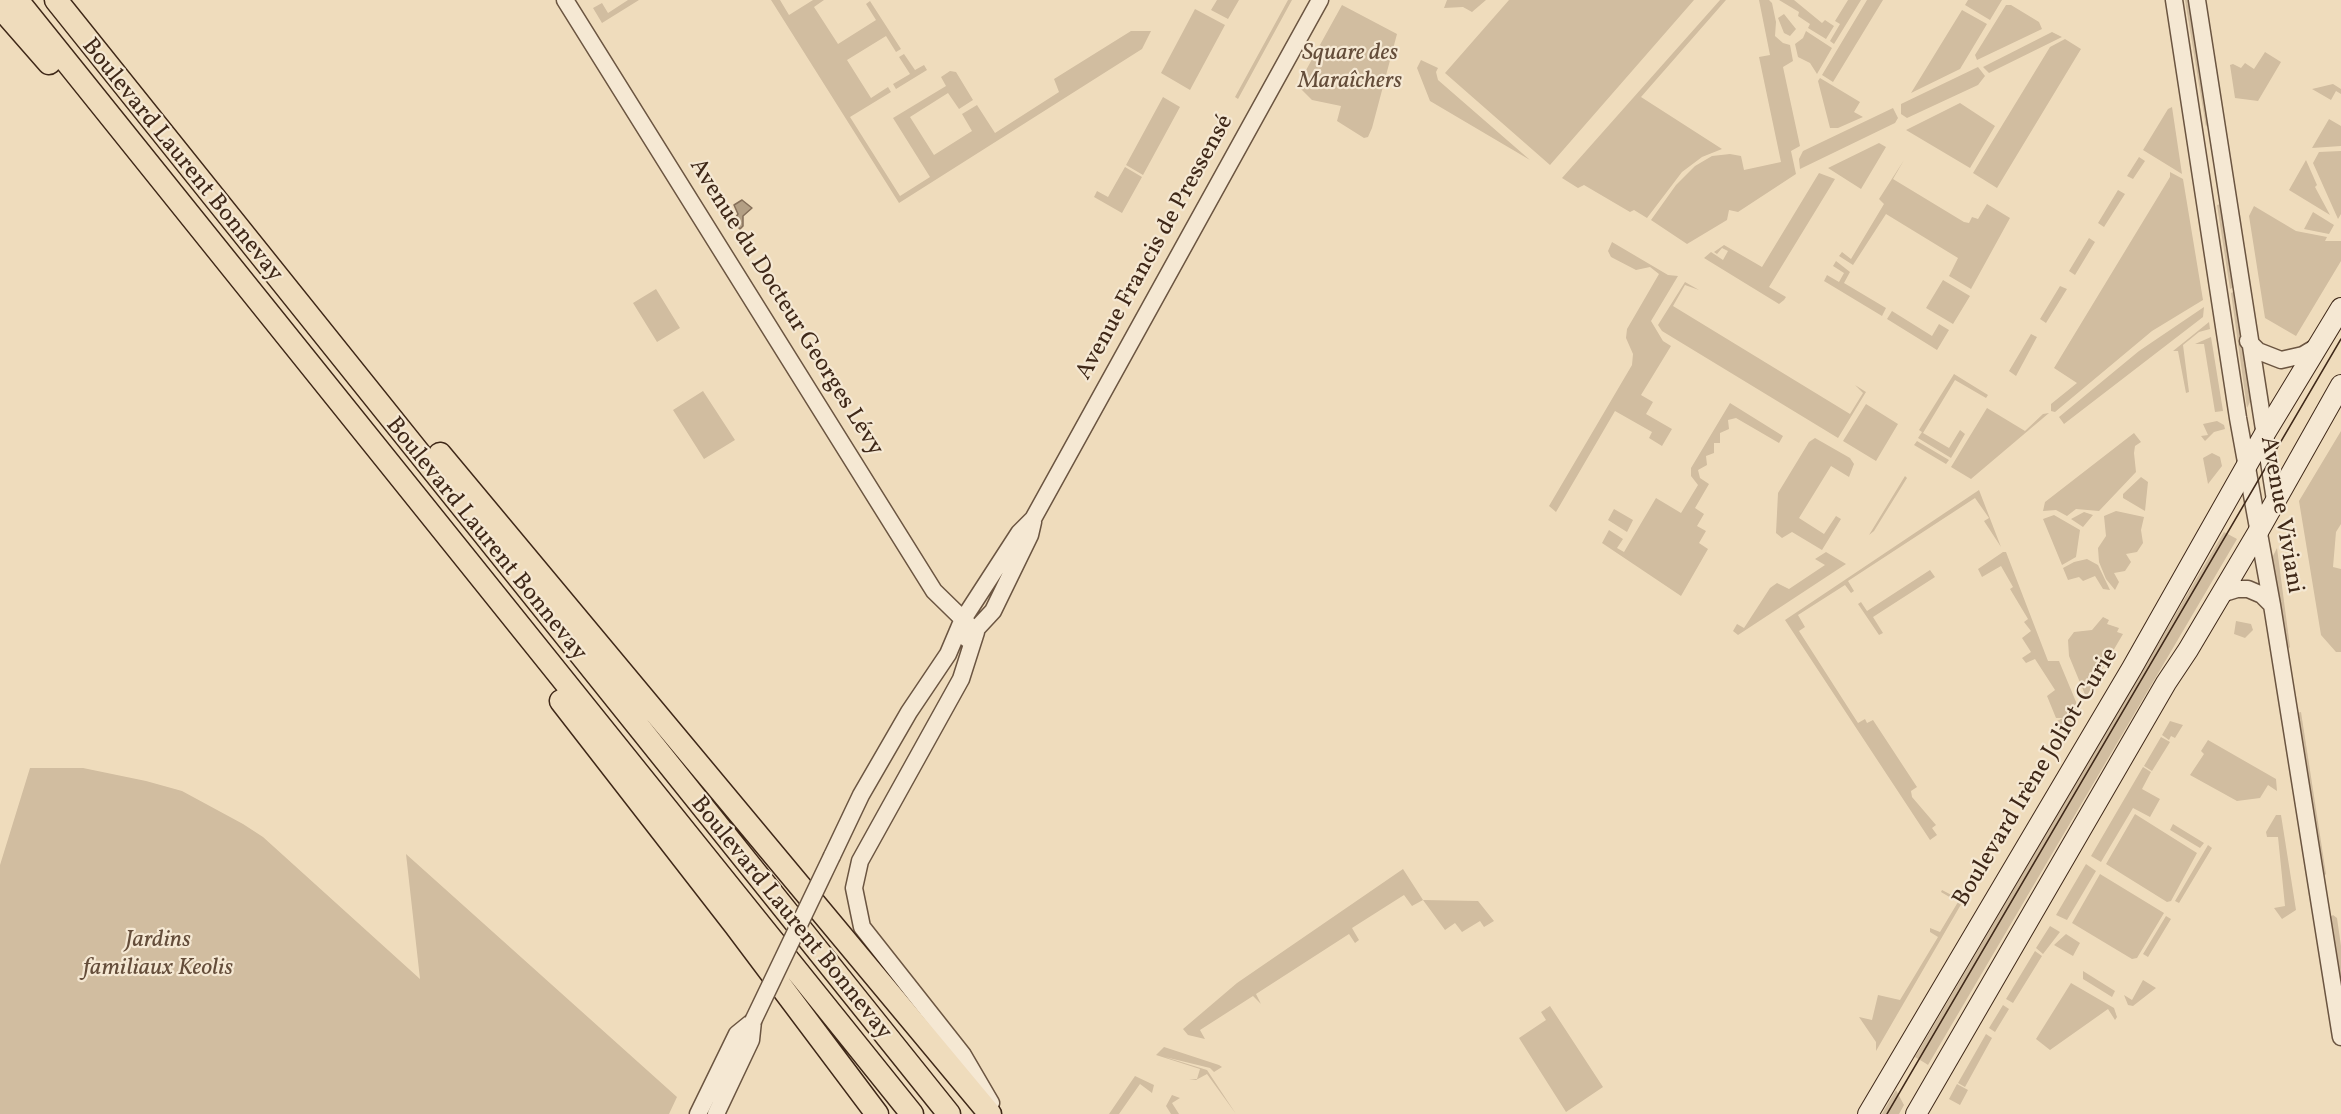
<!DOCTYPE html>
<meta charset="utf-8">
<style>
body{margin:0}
canvas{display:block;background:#efdcbc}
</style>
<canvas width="2341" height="1114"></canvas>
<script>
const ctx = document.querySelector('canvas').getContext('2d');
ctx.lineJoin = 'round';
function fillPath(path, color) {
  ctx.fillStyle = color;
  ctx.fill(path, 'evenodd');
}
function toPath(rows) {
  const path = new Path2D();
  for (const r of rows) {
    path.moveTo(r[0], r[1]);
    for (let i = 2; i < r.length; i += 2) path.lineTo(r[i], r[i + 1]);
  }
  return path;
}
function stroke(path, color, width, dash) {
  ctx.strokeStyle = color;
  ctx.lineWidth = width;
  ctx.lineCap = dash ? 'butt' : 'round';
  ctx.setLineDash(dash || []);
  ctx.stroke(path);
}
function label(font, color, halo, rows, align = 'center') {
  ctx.font = font + ' Vollkorn,serif';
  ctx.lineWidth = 4.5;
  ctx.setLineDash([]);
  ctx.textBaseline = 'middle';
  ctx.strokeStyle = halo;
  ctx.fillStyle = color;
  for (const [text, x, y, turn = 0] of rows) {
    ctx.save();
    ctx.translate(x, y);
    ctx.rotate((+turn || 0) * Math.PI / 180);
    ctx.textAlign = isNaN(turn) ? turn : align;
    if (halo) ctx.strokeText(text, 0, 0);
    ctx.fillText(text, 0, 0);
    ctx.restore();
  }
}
fillPath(toPath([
 [628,0,639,0,602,23,593,8,602,3,608,13],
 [771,0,780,0,789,15,813,0,824,0,814,7,838,44,876,20,866,4,870,1,901,49,896,52,886,36,847,60,871,98,888,87,891,92,850,117,900,196,930,177,893,118,946,86,941,77,950,71,956,72,973,100,959,109,948,93,910,117,934,155,972,131,962,114,977,105,995,133,1059,92,1054,79,1131,31,1151,31,1142,49,899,203],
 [1217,0,1239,0,1228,19,1211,10],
 [1288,0,1292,0,1238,99,1235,97],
 [1447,0,1486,0,1472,12,1463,7,1444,8],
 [1509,0,1694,0,1550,165,1445,73],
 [1720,0,1726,0,1641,97,1722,149,1702,157,1682,172,1647,218,1634,210,1630,212,1584,185,1578,188,1562,178],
 [1759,0,1769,0,1772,3,1776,22,1775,36,1783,43,1790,45,1793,61,1783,67,1800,146,1791,151,1796,174,1738,212,1729,210,1727,220,1687,244,1651,220,1676,185,1695,166,1712,156,1730,154,1741,156,1744,170,1781,162,1759,57,1770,55],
 [1779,0,1794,0,1822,23,1825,20,1834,26,1826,39,1808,28,1810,24,1798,16,1799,12],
 [1848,0,1861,0,1834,44,1830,41,1840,24,1835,21],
 [1867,0,1883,0,1833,82,1822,75],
 [1968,0,2002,0,1990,20,1965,5],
 [2185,0,2188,0,2208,123,2206,127],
 [1342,5,1397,34,1372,128,1368,137,1364,138,1337,121,1341,106,1312,100,1301,89,1300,81],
 [2006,5,2011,5,2039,22,2042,29,1977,60,1975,55],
 [1195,9,1225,25,1190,90,1161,73],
 [1962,10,1987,24,1960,69,1911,93],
 [1784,14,1796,29,1790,36,1784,33,1778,18],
 [1806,31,1832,48,1817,74,1810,63,1798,57,1795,44,1803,38],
 [2052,32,2062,37,1989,73,1983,67],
 [2065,39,2081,49,1997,188,1973,173,2050,47],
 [2265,52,2281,62,2258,101,2235,98,2230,65,2233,64,2241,68,2245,63,2254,69],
 [904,54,915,70,924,65,927,70,896,89,893,84,910,74,899,57],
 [1421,60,1438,68,1436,72,1438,80,1530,160,1430,101,1417,68],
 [1978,67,1985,76,1978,85,1907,118,1901,114,1901,104],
 [1820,78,1860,102,1854,112,1863,117,1838,128,1830,128,1818,81],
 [2333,84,2341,89,2341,94,2336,91,2331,100,2312,89],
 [1163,97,1180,107,1143,175,1126,165],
 [1960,103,1995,126,1970,168,1906,130],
 [2172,107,2182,174,2143,150,2168,109],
 [1893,108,1898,118,1895,123,1800,169,1799,159,1803,151],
 [2329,119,2341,126,2341,146,2312,148],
 [1879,143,1886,147,1861,189,1828,168],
 [2341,151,2341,214,2338,219,2313,163,2319,152],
 [2139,157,2145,161,2133,179,2127,176],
 [1904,160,1893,179,1964,222,1969,223,1972,217,1978,219,1987,204,2010,218,1971,289,1949,276,1958,258,1886,214,1853,265,1839,256,1842,252,1851,259,1884,204,1879,199],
 [2306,160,2317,185,2315,187,2330,215,2289,190],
 [1125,167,1142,177,1122,213,1094,197,1097,191,1108,197],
 [2170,172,2183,179,2203,300,2152,331,2055,412,2051,411,2051,404,2077,383,2054,368,2170,177],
 [1819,173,1835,179,1769,287,1786,297,1784,300,1779,304,1704,258,1711,252,1723,260,1728,251,1722,248,1717,254,1714,252,1724,245,1762,267],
 [2118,190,2125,194,2104,227,2098,223],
 [2221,204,2234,287,2230,289,2217,205],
 [2254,206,2296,231,2327,237,2325,241,2341,241,2341,261,2296,336,2265,318,2249,216],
 [2313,212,2334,225,2329,234,2304,229],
 [2089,238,2095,242,2075,275,2069,271],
 [1612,242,1668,275,1678,276,1651,321,1663,341,1671,346,1641,395,1653,402,1646,414,1672,429,1662,446,1649,438,1652,432,1615,411,1556,512,1549,506,1632,365,1633,354,1626,338,1627,329,1659,274,1650,267,1636,270,1611,257,1608,251],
 [1836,261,1850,272,1844,283,1886,308,1882,316,1824,281,1827,275,1839,282,1844,273,1833,266],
 [1943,280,1970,296,1953,324,1926,308],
 [1685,282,1699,290,1685,285,1673,306,1850,414,1863,393,1855,385,1866,392,1838,438,1662,331,1658,325],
 [2060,286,2067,289,2046,323,2040,319],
 [656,289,680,328,657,342,633,303],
 [2235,291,2253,396,2247,408,2231,293],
 [2204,307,2203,317,2064,424,2059,417,2139,351],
 [1892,311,1932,336,1939,324,1949,330,1937,350,1887,319],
 [2209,322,2210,329,2199,332,2183,345,2189,392,2186,393,2178,351,2173,351],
 [2031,334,2037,337,2016,376,2009,371],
 [2211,337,2223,411,2215,412,2204,344,2195,344],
 [1954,374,1988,395,1986,398,1955,380,1923,433,1949,448,1960,430,1965,434,1951,458,1918,438,1922,432,1919,430],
 [703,391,735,440,704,459,673,410],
 [1730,403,1783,436,1779,443,1736,418,1728,420,1729,429,1720,433,1720,443,1714,443,1714,453,1706,456,1707,465,1698,470,1700,478,1709,484,1695,508,1704,514,1697,526,1706,531,1699,543,1708,549,1681,596,1602,543,1609,530,1623,539,1617,548,1624,552,1656,498,1681,513,1698,485,1691,476,1691,468],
 [1866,404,1898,424,1876,461,1843,441],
 [1987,408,2025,431,2043,414,2049,413,1971,479,1951,467],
 [2217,421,2224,425,2225,429,2214,432,2205,441,2201,436,2208,435,2203,424],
 [2341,431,2341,524,2336,532,2333,567,2341,569,2341,652,2336,652,2321,635,2299,501],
 [2134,433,2141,442,2135,446,2134,453,2136,472,2099,511,2076,509,2067,516,2056,510,2043,511,2045,502],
 [1815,438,1850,458,1854,464,1849,477,1831,466,1799,518,1824,534,1836,516,1841,519,1822,550,1792,532,1782,538,1776,533,1778,493,1809,442],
 [1917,441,1949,460,1946,464,1914,445],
 [2212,453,2220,457,2222,466,2208,484,2203,458],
 [1905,476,1907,478,1874,531,1869,535],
 [2141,477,2148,482,2145,511,2123,498,2123,494],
 [1979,490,2001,547,1984,521,1989,518,1975,498,1848,581,1854,591,1851,593,1845,585,1798,615,1805,627,1799,631,1858,723,1865,719,1867,723,1873,720,1917,787,1911,791,1912,797,1936,825,1932,828,1937,835,1930,840,1785,620],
 [1614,509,1633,520,1627,532,1608,520],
 [2116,511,2144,517,2141,530,2143,543,2137,552,2126,554,2131,562,2125,571,2114,573,2119,582,2115,590,2106,579,2099,562,2098,548,2106,536,2104,516],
 [2084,512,2093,515,2083,527,2071,519],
 [2054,515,2080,530,2076,557,2062,565,2043,519],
 [2224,532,2237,539,1928,1065,1925,1063,1915,1057],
 [2277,548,2290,647,2288,649,2272,558],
 [1826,552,1846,564,1738,635,1733,631,1737,624,1744,628,1770,588,1777,583,1789,589,1825,565,1815,559],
 [2003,552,2006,552,2048,661,2059,661,2079,709,2068,728,2059,727,2057,721,2063,718,2056,718,2047,696,2055,690,2035,659,2026,663,2022,658,2031,652,2022,638,2031,631,2024,622,2028,619,2010,589,2013,587,2001,566,1982,577,1978,569],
 [2087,559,2098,565,2110,590,2103,589,2095,576,2083,581,2079,577,2068,580,2063,568,2074,562],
 [1930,570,1935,577,1873,617,1883,633,1879,635,1858,604,1861,602,1867,611],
 [2103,617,2109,620,2107,624,2119,628,2117,632,2123,634,2086,697,2069,656,2068,640,2074,632,2092,630],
 [2236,621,2251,624,2253,630,2245,638,2234,634],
 [2301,712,2326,874,2324,876,2297,713],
 [2170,721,2183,725,2175,738,2171,736,2169,740,2162,735],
 [2161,737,2170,742,2152,771,2144,766],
 [2208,740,2276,779,2277,791,2268,785,2260,798,2237,801,2190,775,2204,754,2201,751],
 [2143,767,2151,772,2142,789,2160,799,2150,817,2133,808,2101,862,2091,856],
 [30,768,83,768,146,781,182,791,243,824,263,837,420,979,406,854,677,1097,669,1114,0,1114,0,865],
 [2135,814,2197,853,2171,901,2167,902,2106,864],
 [2276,815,2281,815,2296,910,2282,919,2274,908,2285,906,2278,837,2267,837,2266,832],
 [2173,824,2204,843,2200,848,2170,830],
 [2208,845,2212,848,2179,903,2175,901],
 [2086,864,2096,871,2067,920,2056,915],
 [1403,869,1423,900,1478,901,1494,921,1484,927,1480,921,1462,932,1455,923,1445,930,1423,900,1412,906,1404,895,1352,928,1359,940,1355,943,1349,934,1256,994,1261,1004,1253,996,1200,1030,1205,1039,1188,1035,1183,1029,1237,983],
 [2100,874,2164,913,2137,958,2132,959,2072,923],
 [1942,890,1963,901,1876,1051,1876,1042,1859,1017,1872,1020,1878,995,1900,1000,1938,937,1930,932,1930,928,1940,932,1958,902,1941,892],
 [2333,915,2337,918,2341,946,2341,992,2329,918],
 [2166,916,2171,919,2148,957,2143,954],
 [2050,926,2060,932,2043,954,2036,948],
 [2066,934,2080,943,2073,956,2054,945],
 [2035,951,2042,956,2013,1003,2006,999],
 [2083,971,2115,991,2112,997,2083,979],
 [2143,980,2156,988,2133,1006,2128,1005,2124,995,2132,1000],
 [2071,983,2114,1008,2117,1017,2115,1020,2108,1009,2050,1050,2036,1039],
 [2003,1005,2009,1009,1995,1032,1989,1028],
 [1550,1006,1603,1087,1566,1112,1519,1038,1546,1020,1541,1012],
 [1986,1034,1992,1038,1965,1087,1958,1083],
 [1164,1047,1219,1065,1222,1067,1214,1072,1210,1068,1165,1057,1207,1070,1236,1114,1207,1074,1196,1080,1189,1079,1197,1079,1200,1069,1156,1055],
 [1135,1076,1154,1085,1152,1093,1140,1084,1119,1114,1109,1114],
 [1957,1084,1968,1090,1960,1105,1949,1099],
 [1896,1090,1904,1105,1899,1114,1882,1114],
 [1172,1095,1180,1098,1172,1103,1179,1114,1171,1114,1166,1106]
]), '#d1bda0');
const water = toPath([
 [742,200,752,208,743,216,743,226,740,229,733,222,738,214,734,205,742,200]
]);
fillPath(water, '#b39f84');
stroke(water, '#856f59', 1.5);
const tertiary = toPath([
 [565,0,934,591,976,632,961,679,860,861,854,888,862,927,963,1055,991,1103],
 [2174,0,2238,418,2272,605,2341,1037],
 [2197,0,2275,500],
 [2248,341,2258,351,2281,360,2303,355,2318,346],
 [2221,594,2237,589,2248,589,2262,595,2272,605],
 [967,639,993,611,1030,535,1033,522],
 [832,856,861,795,909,712,948,654,962,621,1019,533,1033,519,1320,0],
 [698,1114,737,1034,753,1021],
 [716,1114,751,1040,753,1021]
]);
const secondary = toPath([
 [1868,1114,2132,668,2264,435,2341,308],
 [1916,1114,2166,683,2188,650,2258,532,2341,385]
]);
const trunk = toPath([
 [17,0,912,1114],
 [56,0,949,1114],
 [0,7,49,63],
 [440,454,990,1114],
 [561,701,735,925,877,1114]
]);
stroke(tertiary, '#6b5541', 19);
stroke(secondary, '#3f2818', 22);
stroke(trunk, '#3f2818', 25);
stroke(tertiary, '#f5e8d3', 16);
stroke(secondary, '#f5e8d3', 20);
stroke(trunk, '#efdcbc', 22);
stroke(toPath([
 [1887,1114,2341,339]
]), '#3f2818', 1.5);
const tertiaryBridge = toPath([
 [753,1021,832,856]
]);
stroke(tertiaryBridge, '#6b5541', 19, []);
stroke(tertiaryBridge, '#f5e8d3', 16);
label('italic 24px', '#644d3a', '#f5e8d3', [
 ["Square des",1350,55],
 ["Maraîchers",1350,83],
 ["Jardins",158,942],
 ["familiaux Keolis",158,970]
]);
label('24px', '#3f2818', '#f5e8d3', [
 ["Boulevard Laurent Bonnevay",181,161,51],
 ["Avenue Francis de Pressensé",1156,248,-61],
 ["Avenue du Docteur Georges Lévy",785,308,58],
 ["Avenue Viviani",2280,515,80],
 ["Boulevard Laurent Bonnevay",485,540,51],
 ["Boulevard Irène Joliot-Curie",2037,778,-59],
 ["Boulevard Laurent Bonnevay",790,919,51]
]);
</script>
